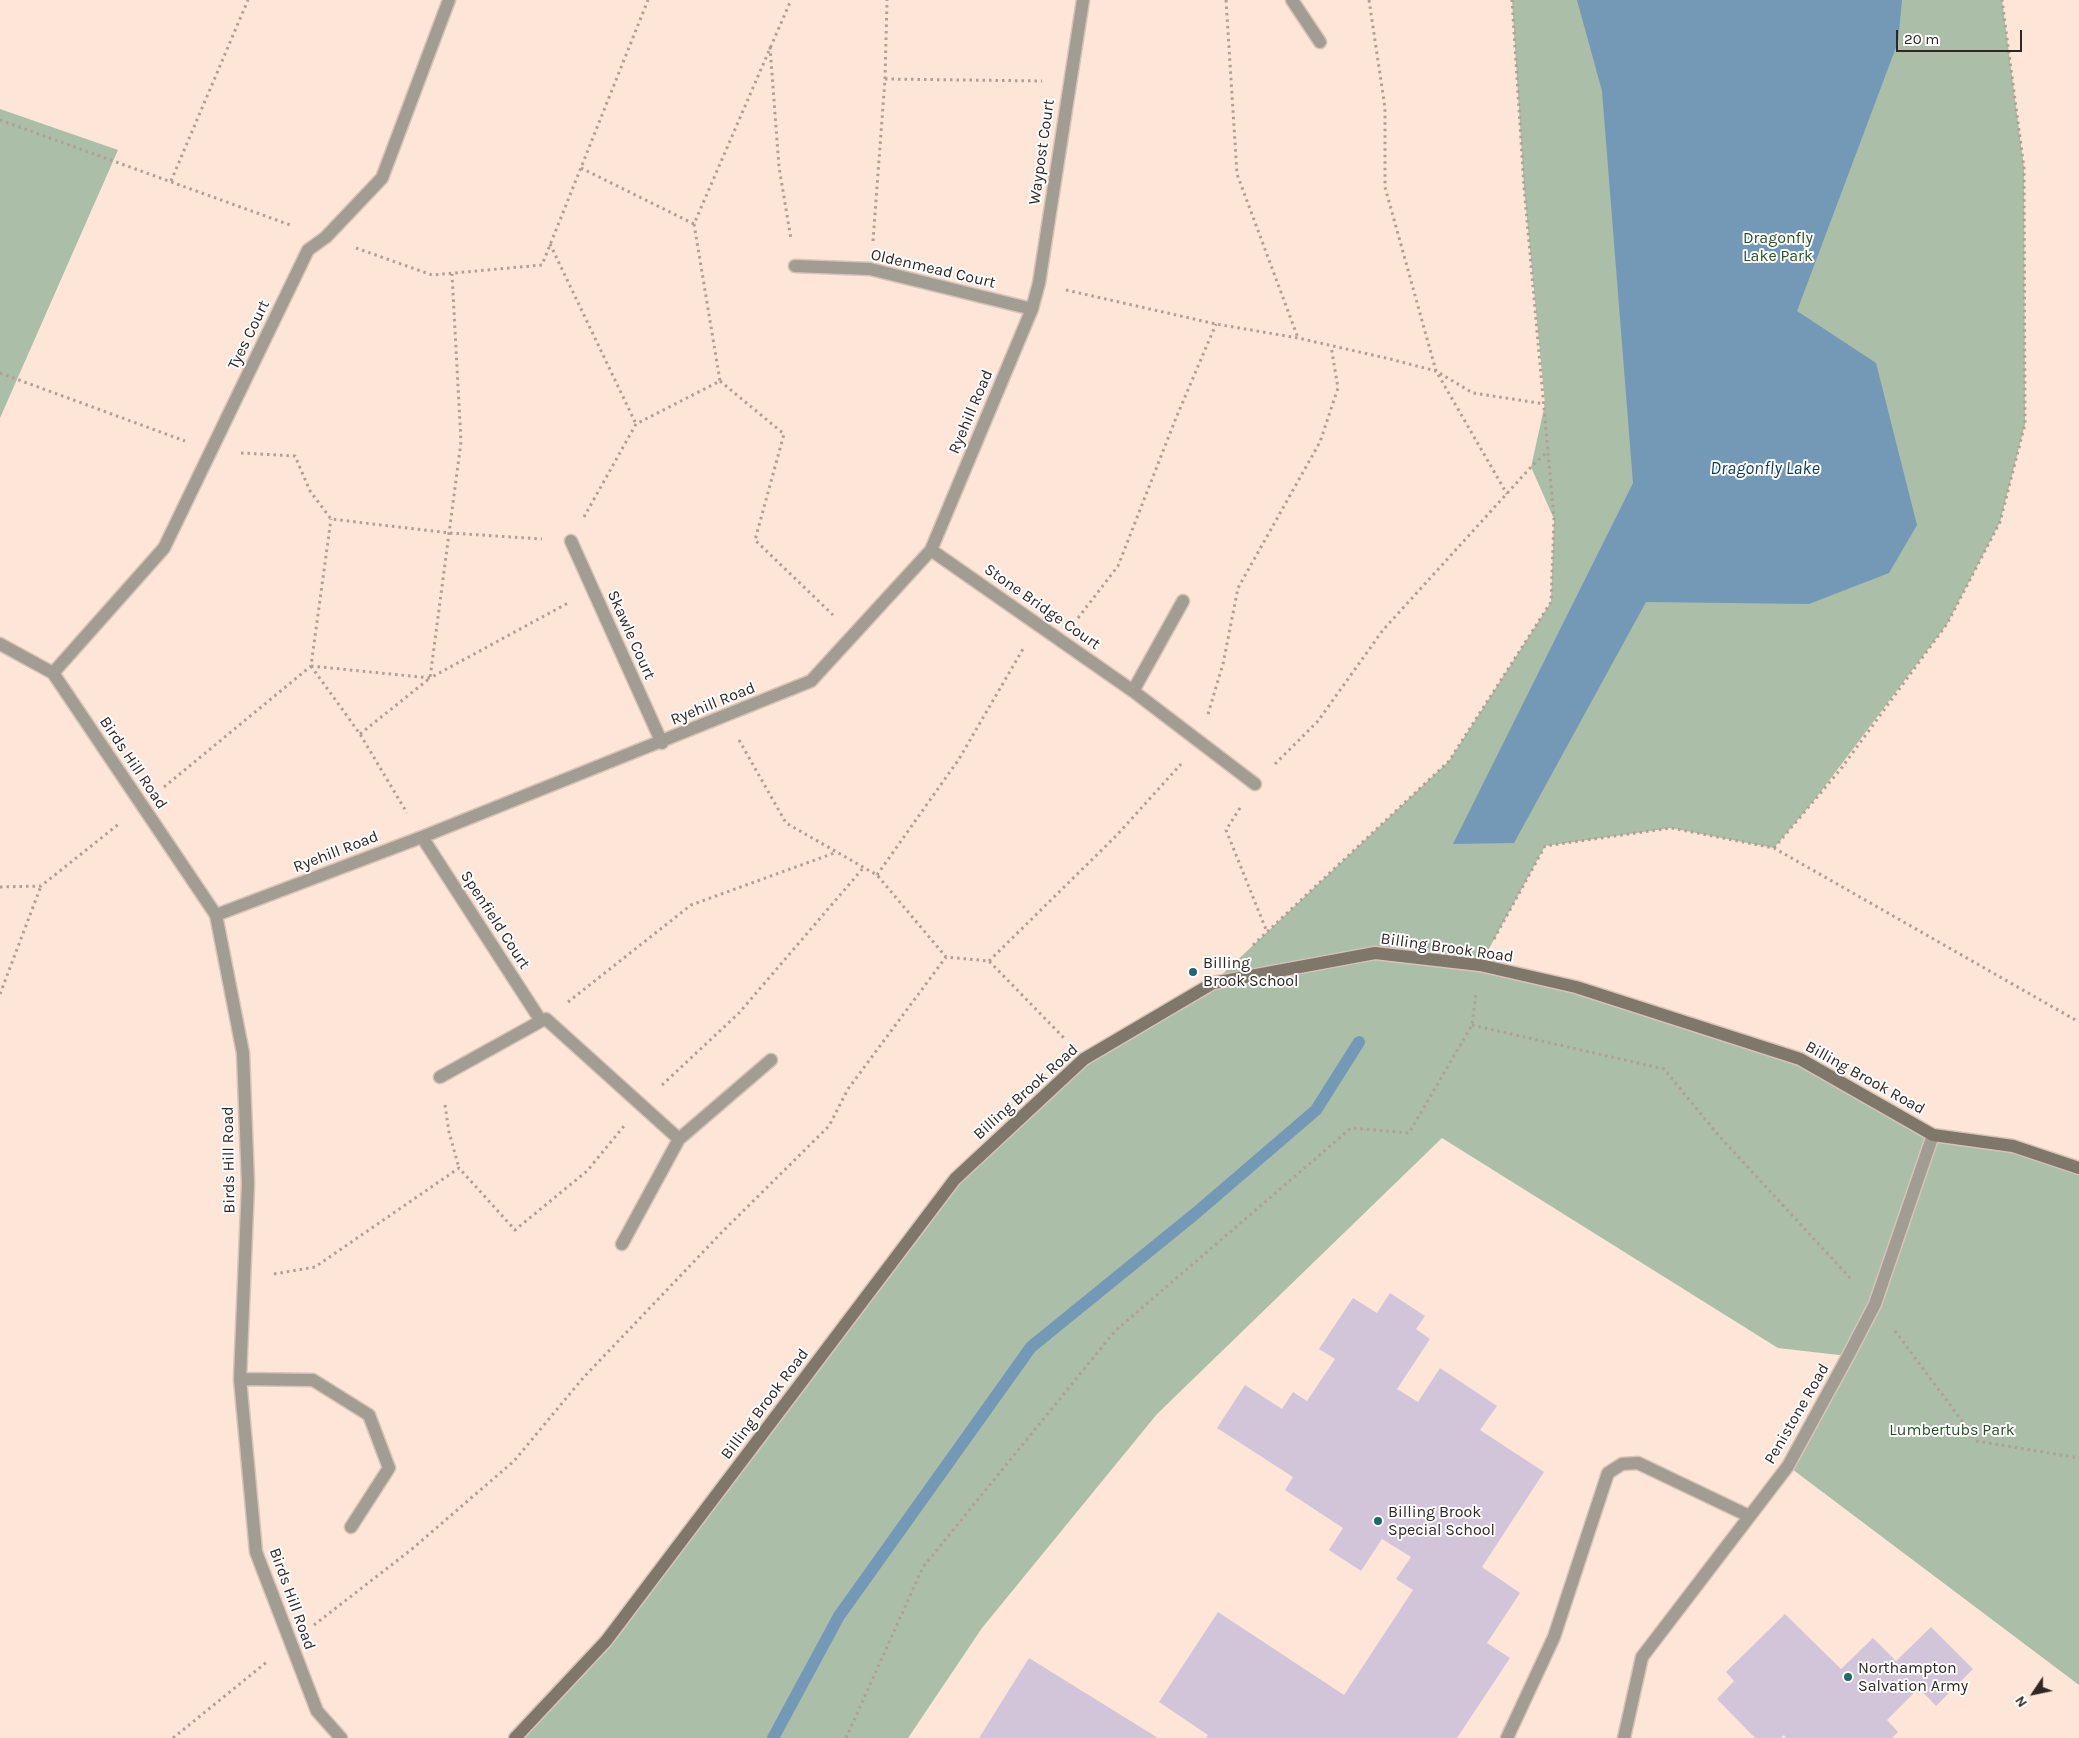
<!DOCTYPE html>
<style>
body{margin:0}
#map{position:relative;width:2079px;height:1738px;overflow:hidden;background:#fde6d7;font-family:Karla,sans-serif}
canvas{display:block}
.north{position:absolute;left:2009px;top:1668px;width:50px;height:50px;-webkit-text-stroke:4px #fff;paint-order:stroke;rotate:236deg;font-size:14px;font-weight:700;line-height:20px;text-align:center;color:#302722}
.north::after{content:'';display:block;margin:auto;width:18px;height:22px;background:#302722;clip-path:polygon(50% 0,100% 100%,50% 72%,0 100%)}
.scale{position:absolute;left:1896px;top:30px;width:126px;height:22px;box-sizing:border-box;border:2px solid #302722;border-top:0;padding-left:6px;font-size:15px;line-height:18px;white-space:nowrap;color:#302722;-webkit-text-stroke:4px #fff;paint-order:stroke}
</style>
<div id="map">
<canvas width="2079" height="1738"></canvas>
<div class="north">N</div>
<div class="scale">20 m</div>
</div>
<script>
const ctx = document.querySelector('canvas').getContext('2d');
ctx.lineJoin = 'round';
function fillPath(path, color) {
  ctx.fillStyle = color;
  ctx.fill(path, 'evenodd');
}
function toPath(rows) {
  const path = new Path2D();
  for (const r of rows) {
    path.moveTo(r[0], r[1]);
    for (let i = 2; i < r.length; i += 2) path.lineTo(r[i], r[i + 1]);
  }
  return path;
}
function stroke(path, color, width, dash) {
  ctx.strokeStyle = color;
  ctx.lineWidth = width;
  ctx.lineCap = dash ? 'butt' : 'round';
  ctx.setLineDash(dash || []);
  ctx.stroke(path);
}
function label(font, color, halo, rows, align = 'center') {
  ctx.font = font + ' Karla,sans-serif';
  ctx.lineWidth = 4;
  ctx.setLineDash([]);
  ctx.textBaseline = 'middle';
  ctx.strokeStyle = halo;
  ctx.fillStyle = color;
  for (const [text, x, y, turn = 0] of rows) {
    ctx.save();
    ctx.translate(x, y);
    ctx.rotate((+turn || 0) * Math.PI / 180);
    ctx.textAlign = isNaN(turn) ? turn : align;
    if (halo) ctx.strokeText(text, 0, 0);
    ctx.fillText(text, 0, 0);
    ctx.restore();
  }
}
fillPath(toPath([
 [1512,0,2002,0,2024,168,2025,424,2000,522,1947,624,1816,798,1774,848,1671,828,1545,846,1480,965,1800,1059,1933,1135,2013,1146,2079,1168,2079,1685,1788,1466,1848,1356,1778,1348,1442,1138,1157,1414,982,1628,908,1738,515,1738,606,1641,955,1179,1084,1059,1213,983,1449,761,1551,602,1554,519,1531,467,1545,404,1524,187],
 [0,109,118,150,0,418]
]), '#aabea8');
fillPath(toPath([
 [1577,0,1902,0,1898,42,1797,311,1876,363,1917,525,1889,573,1809,604,1646,602,1514,843,1453,844,1633,483,1602,91]
]), '#7499b7');
stroke(toPath([
 [773,1738,839,1616,1031,1347,1196,1213,1316,1110,1359,1042]
]), '#7499b7', 12);
fillPath(toPath([
 [1390,1293,1425,1316,1416,1329,1430,1339,1397,1389,1418,1402,1440,1368,1497,1406,1480,1430,1544,1472,1482,1567,1520,1593,1487,1643,1510,1658,1457,1738,1206,1738,1208,1735,1159,1702,1218,1612,1344,1695,1413,1590,1396,1579,1411,1557,1382,1539,1361,1571,1329,1550,1343,1528,1285,1490,1293,1477,1217,1428,1245,1385,1282,1409,1293,1392,1307,1401,1335,1359,1319,1349,1353,1298,1377,1313],
 [1785,1614,1841,1669,1873,1638,1896,1661,1931,1627,1973,1669,1936,1706,1919,1688,1887,1720,1898,1732,1892,1738,1786,1738,1784,1735,1781,1738,1755,1738,1717,1699,1734,1681,1726,1672],
 [1029,1658,1158,1738,979,1738]
]), '#d2c5d9');
const lane = toPath([
 [1507,1738,1554,1637,1608,1473,1622,1464,1638,1463,1749,1516]
]);
const street = toPath([
 [1292,0,1320,42],
 [795,266,870,269,1032,309],
 [571,541,662,743],
 [931,550,1133,691,1255,784],
 [0,644,53,673,216,915,243,1053,248,1184,240,1379,256,1552,317,1711,341,1738],
 [53,673,164,548,308,250,326,237,382,178,449,0],
 [1133,691,1183,601],
 [422,837,541,1021,546,1019,679,1139],
 [216,915,422,837,811,681,931,550,1032,309,1039,283,1083,0],
 [440,1077,541,1021],
 [622,1244,679,1139,771,1060],
 [240,1379,313,1380,369,1415,389,1468,351,1527],
 [1624,1738,1642,1657,1788,1466,1848,1356,1875,1304,1933,1135]
]);
const secondary = toPath([
 [515,1738,606,1641,955,1179,1084,1059,1213,983,1375,953,1480,965,1576,987,1800,1059,1933,1135,2013,1146,2079,1168]
]);
stroke(lane, '#d8c4b6', 15);
stroke(street, '#d8c4b6', 15);
stroke(secondary, '#d8c4b6', 15);
stroke(toPath([
 [1226,0,1237,174,1298,338],
 [1369,0,1385,108,1385,187,1436,371,1507,494],
 [770,47,779,167,791,239],
 [885,79,1042,81],
 [0,120,293,226],
 [581,168,694,224],
 [171,181,248,0],
 [873,241,885,79,887,0],
 [550,244,636,424],
 [356,248,432,275,542,265,648,0],
 [1066,290,1216,324,1298,338,1390,359,1436,371,1473,393,1545,404],
 [0,373,185,441],
 [720,381,784,434,755,540,833,615],
 [241,453,295,456,310,491,331,519,450,533,542,539],
 [584,517,636,424,720,381,694,224,791,0],
 [1078,618,1118,566,1176,418,1216,324],
 [311,666,430,678,568,603],
 [311,666,360,734,407,813],
 [1208,714,1223,664,1238,588,1320,442,1338,388,1331,346],
 [360,734,430,678,461,442,452,274],
 [739,740,786,823,877,875,946,957,989,961,1064,1038],
 [1275,764,1318,721,1383,630,1531,467,1548,451],
 [164,787,311,666,331,519],
 [1240,808,1226,830,1267,932],
 [1774,848,1840,770,1947,624,2000,522,2025,424,2024,168,2002,0],
 [877,875,959,759,1023,649],
 [0,887,41,886,120,823],
 [1494,939,1545,846,1671,828,1774,848,2079,1022],
 [1253,945,1449,761,1551,602,1554,519,1524,187,1512,0],
 [989,961,1117,835,1181,764],
 [0,994,41,886],
 [568,1002,691,905,837,852],
 [1472,1025,1664,1069,1719,1136,1852,1280],
 [662,1085,739,1013,864,867],
 [445,1105,449,1132,459,1168],
 [274,1274,315,1267,459,1168,515,1230,587,1171,624,1126],
 [1895,1331,1977,1441,2079,1458],
 [314,1625,412,1549,514,1461,583,1378,724,1230,829,1126,848,1089,946,957],
 [173,1738,268,1661],
 [846,1738,923,1567,1115,1331,1351,1128,1409,1133,1472,1025,1476,994]
]), '#b19f94', 3, [2.5, 4]);
stroke(lane, '#a19d93', 12);
stroke(street, '#a19d93', 12);
stroke(secondary, '#7e776a', 12);
for (const [x, y, r, color] of [
 [1193,972,5,"#1d6971"],
 [1378,1521,5,"#1d6971"],
 [1848,1677,5,"#1d6971"]
]) {
  const dot = new Path2D();
  dot.arc(x, y, r, 0, 2 * Math.PI);
  ctx.fillStyle = color;
  ctx.fill(dot);
  stroke(dot, '#fff', 2);
}
label('16px', '#302722', '#fff', [
 ["Waypost Court",1042,152,-82],
 ["Oldenmead Court",933,269,13],
 ["Tyes Court",249,335,-64],
 ["Ryehill Road",971,412,-67],
 ["Stone Bridge Court",1042,607,35],
 ["Skawle Court",631,635,66],
 ["Ryehill Road",713,704,-22],
 ["Birds Hill Road",133,763,56],
 ["Ryehill Road",336,852,-21],
 ["Spenfield Court",495,920,57],
 ["Billing Brook Road",1447,948,8],
 ["Billing Brook Road",1865,1078,29],
 ["Billing Brook Road",1026,1092,-42],
 ["Birds Hill Road",229,1160,-91],
 ["Billing Brook Road",765,1404,-53],
 ["Penistone Road",1797,1414,-60],
 ["Birds Hill Road",292,1599,70]
]);
label('16px', '#265324', '#fff', [
 ["Dragonfly",1778,238],
 ["Lake Park",1778,256],
 ["Lumbertubs Park",1952,1430]
]);
label('16px', '#302722', '#fff', [
 ["Billing",1203,963],
 ["Brook School",1203,981],
 ["Billing Brook",1388,1512],
 ["Special School",1388,1530],
 ["Northampton",1858,1668],
 ["Salvation Army",1858,1686]
], 'left');
label('italic 18px', '#0d3c5a', '#fff', [
 ["Dragonfly Lake",1765,469]
]);
</script>
